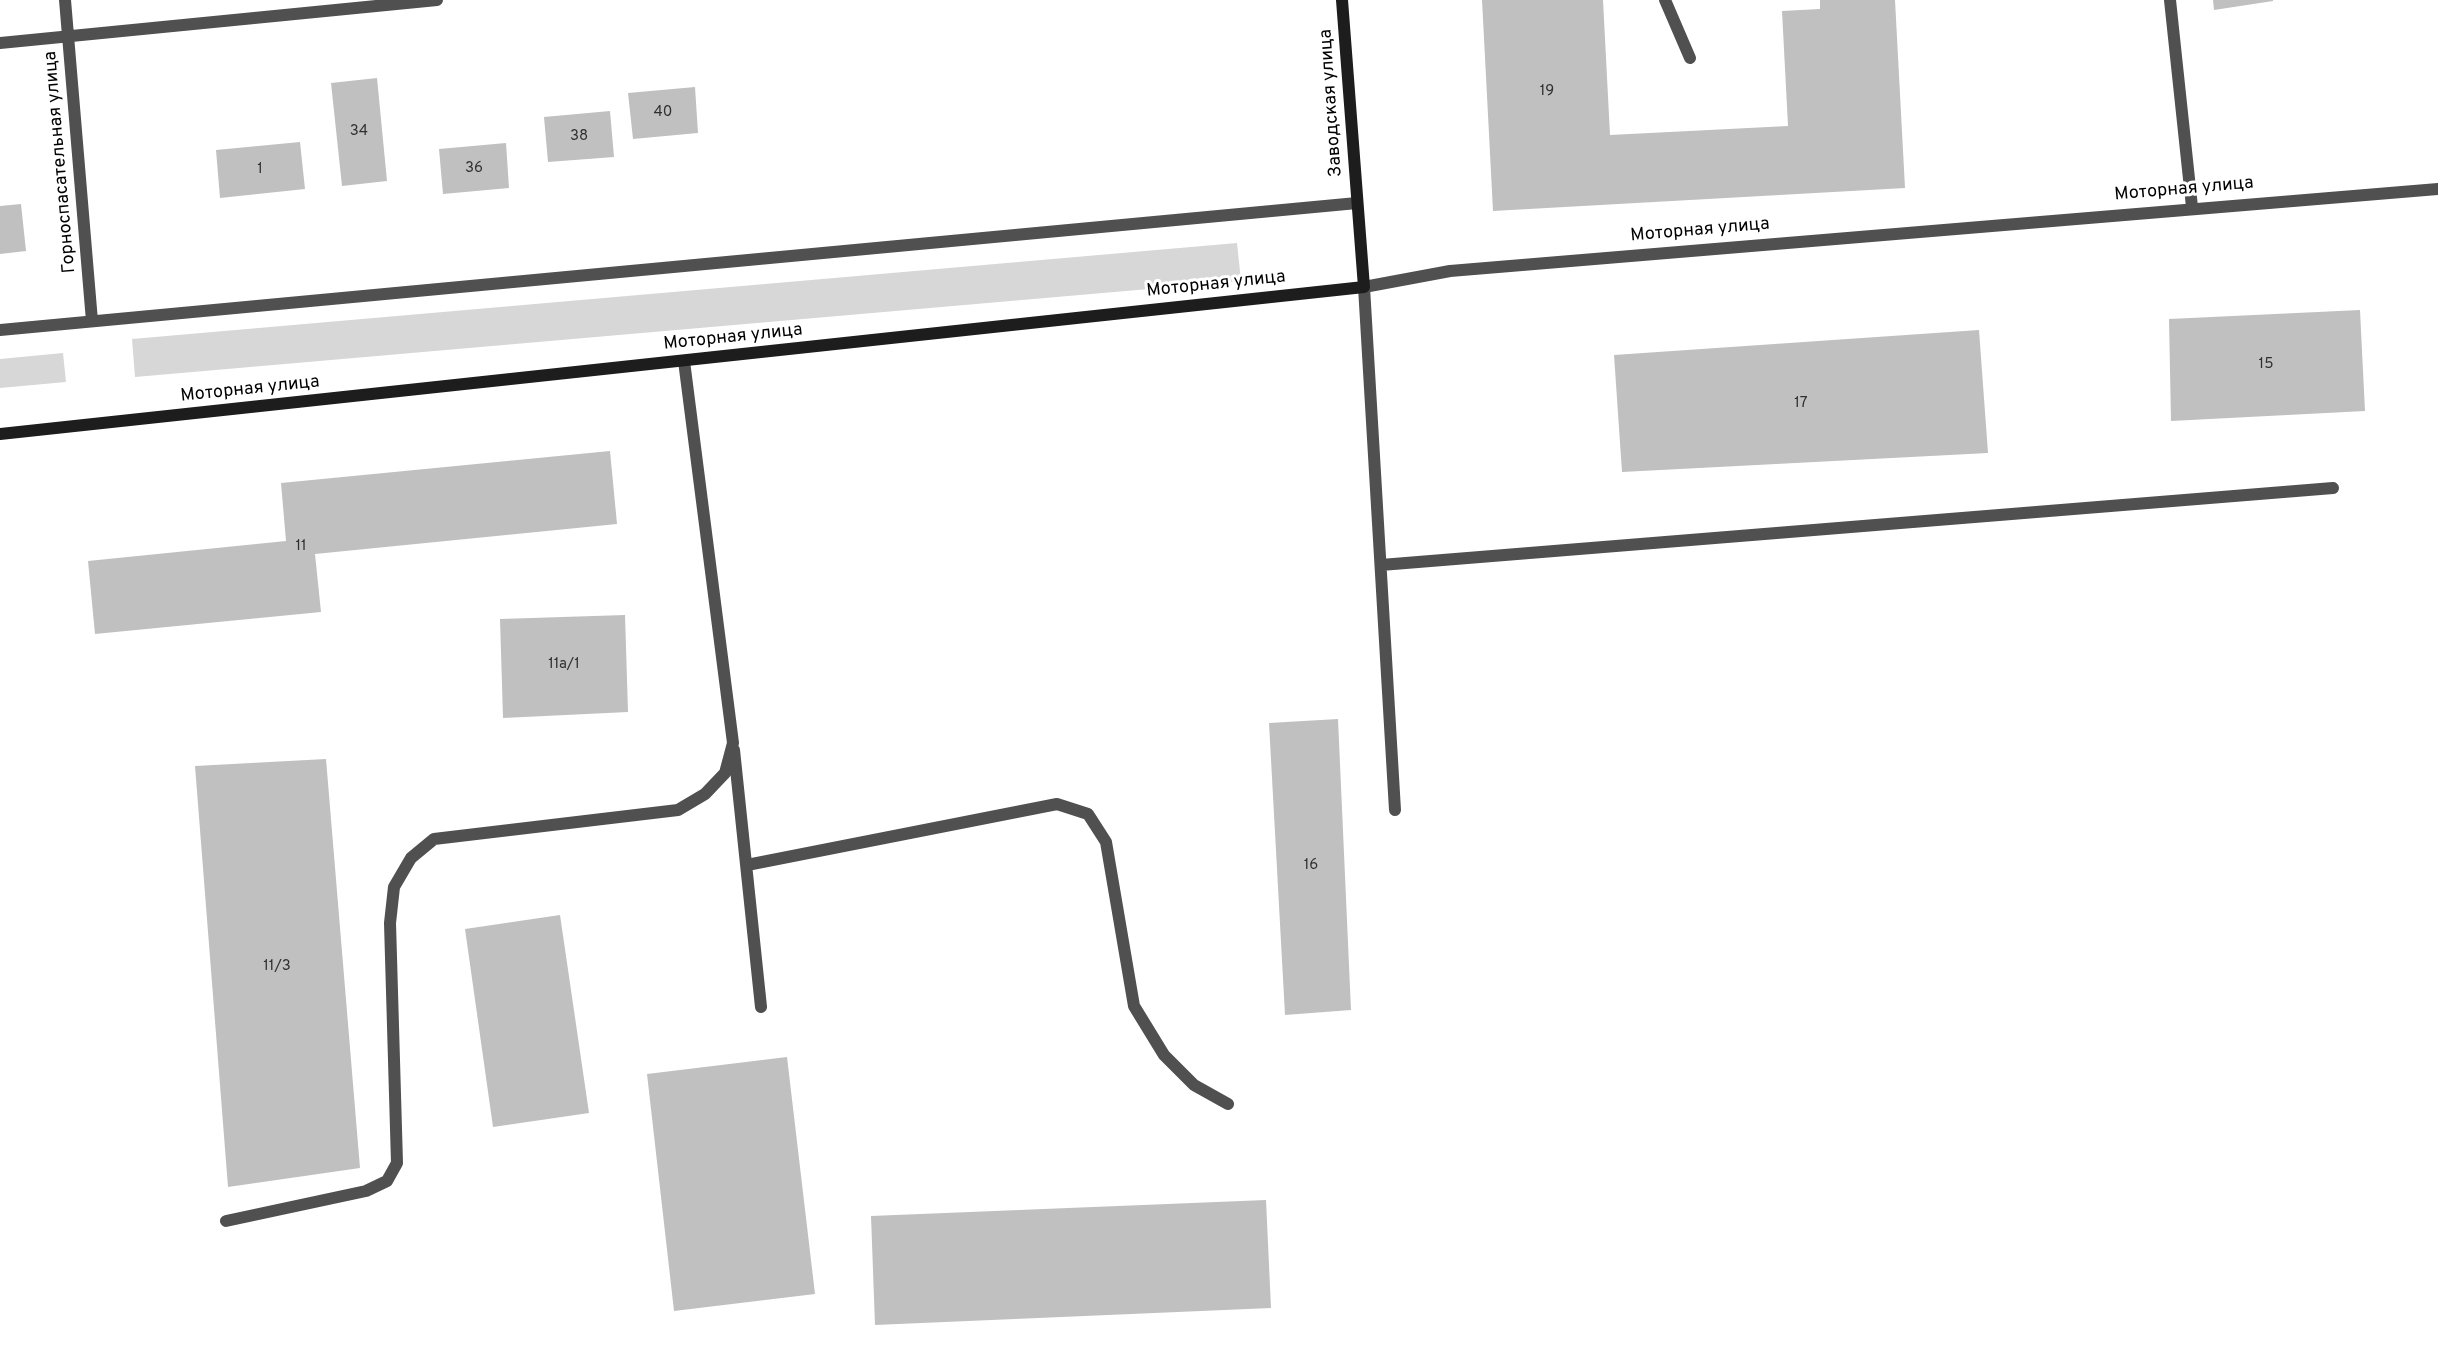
<!DOCTYPE html>
<meta charset="utf-8">
<style>
body{margin:0}
canvas{display:block;background:#fff}
</style>
<canvas width="2438" height="1345"></canvas>
<script>
const ctx = document.querySelector('canvas').getContext('2d');
ctx.lineJoin = 'round';
function fillPath(path, color) {
  ctx.fillStyle = color;
  ctx.fill(path, 'evenodd');
}
function toPath(rows) {
  const path = new Path2D();
  for (const r of rows) {
    path.moveTo(r[0], r[1]);
    for (let i = 2; i < r.length; i += 2) path.lineTo(r[i], r[i + 1]);
  }
  return path;
}
function stroke(path, color, width, dash) {
  ctx.strokeStyle = color;
  ctx.lineWidth = width;
  ctx.lineCap = dash ? 'butt' : 'round';
  ctx.setLineDash(dash || []);
  ctx.stroke(path);
}
function label(font, color, halo, rows, align = 'center') {
  ctx.font = font + ' Overpass,sans-serif';
  ctx.lineWidth = 6;
  ctx.setLineDash([]);
  ctx.textBaseline = 'middle';
  ctx.strokeStyle = halo;
  ctx.fillStyle = color;
  for (const [text, x, y, turn = 0] of rows) {
    ctx.save();
    ctx.translate(x, y);
    ctx.rotate((+turn || 0) * Math.PI / 180);
    ctx.textAlign = isNaN(turn) ? turn : align;
    if (halo) ctx.strokeText(text, 0, 0);
    ctx.fillText(text, 0, 0);
    ctx.restore();
  }
}
fillPath(toPath([
 [1237,243,1241,281,135,377,132,339],
 [63,353,66,382,0,388,0,359]
]), '#d7d7d7');
fillPath(toPath([
 [1482,0,1603,0,1610,135,1788,126,1782,11,1820,9,1820,0,1895,0,1905,188,1493,211],
 [2213,0,2273,0,2273,1,2214,10],
 [377,78,387,181,342,186,331,83],
 [695,87,698,133,633,139,628,93],
 [610,111,614,157,548,162,544,117],
 [300,142,305,189,220,198,216,150],
 [506,143,509,188,443,194,439,149],
 [21,204,26,251,0,254,0,206],
 [2360,310,2365,411,2171,421,2169,319],
 [1979,330,1988,453,1622,472,1614,355],
 [610,451,617,524,315,554,321,612,95,634,88,561,286,541,281,483],
 [625,615,628,712,503,718,500,619],
 [1338,719,1351,1010,1285,1015,1269,723],
 [326,759,360,1168,228,1187,195,766],
 [560,915,589,1113,493,1127,465,929],
 [787,1057,815,1294,674,1311,647,1074],
 [1266,1200,1271,1308,875,1325,871,1216]
]), '#c0c0c0');
stroke(toPath([
 [1665,0,1690,58],
 [2170,0,2192,207],
 [1364,287,1395,810],
 [1381,565,2333,488],
 [734,750,761,1007],
 [747,865,1057,804,1088,814,1106,842,1134,1006,1164,1055,1194,1085,1228,1104],
 [226,1221,366,1191,387,1181,397,1163,390,923,394,887,411,858,434,839,678,810,705,794,725,773,733,743,684,361]
]), '#505050', 12);
stroke(toPath([
 [65,0,92,321],
 [0,43,437,0],
 [1364,287,1450,271,2438,189],
 [0,330,1357,203]
]), '#505050', 12);
stroke(toPath([
 [0,434,1364,287,1342,0]
]), '#1d1d1d', 12);
label('15px', '#303030', null, [
 ["19",1547,92],
 ["40",663,113],
 ["34",359,132],
 ["38",579,137],
 ["36",474,169],
 ["1",260,170],
 ["15",2266,365],
 ["17",1801,404],
 ["11",301,547],
 ["11а/1",564,665],
 ["16",1311,866],
 ["11/3",277,967]
]);
label('18px', '#000', '#fff', [
 ["Заводская улица",1332,103,-94],
 ["Горноспасательная улица",61,162,-95],
 ["Моторная улица",2184,190,-5],
 ["Моторная улица",1700,231,-5],
 ["Моторная улица",1216,285,-6],
 ["Моторная улица",733,338,-6],
 ["Моторная улица",250,390,-6]
]);
</script>
